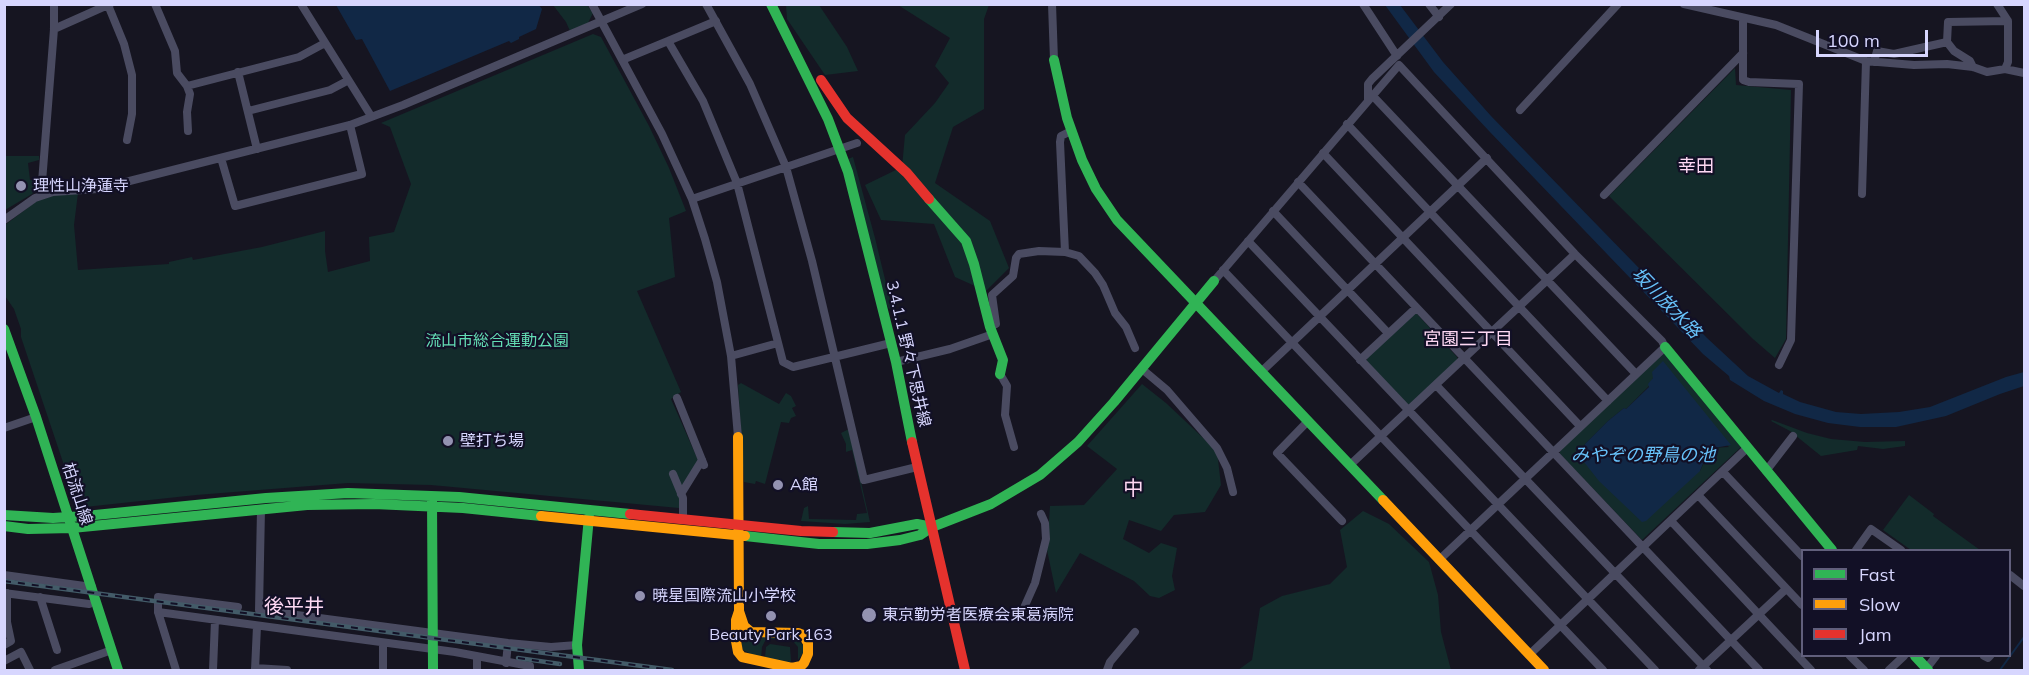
<!DOCTYPE html>
<meta charset="utf-8">
<style>
body{margin:0}
#map{position:relative;width:2029px;height:675px;overflow:hidden;background:#161521;font-family:Mulish,sans-serif}
canvas{display:block}
.frame{position:absolute;inset:0;border:6px solid #d7d6fe;pointer-events:none}
.legend{position:absolute;left:1801px;top:549px;width:210px;height:108px;box-sizing:border-box;background:#121026;border:2px solid #615f7c;margin:0;padding:8px 10px;list-style:none;font-size:18px;color:#d7d6fe}
.legend li{display:flex;align-items:center;gap:12px;height:30px}
.legend b{width:30px;border:2px solid #615f7c}
.scale{position:absolute;left:1816px;top:30px;width:112px;height:27px;box-sizing:border-box;border:3px solid #d7d6fe;border-top:0;padding-left:8px;font-size:18px;line-height:21px;white-space:nowrap;color:#d7d6fe;-webkit-text-stroke:4px #121026;paint-order:stroke}
</style>
<div id="map">
<canvas width="2029" height="675"></canvas>
<div class="frame"></div>
<ul class="legend">
<li><b style="height:8px;background:#30b455"></b>Fast</li>
<li><b style="height:8px;background:#ff9f0a"></b>Slow</li>
<li><b style="height:8px;background:#e5322d"></b>Jam</li>
</ul>
<div class="scale">100 m</div>
</div>
<script>
const ctx = document.querySelector('canvas').getContext('2d');
ctx.lineJoin = 'round';
function fillPath(path, color) {
  ctx.fillStyle = color;
  ctx.fill(path, 'evenodd');
}
function toPath(rows) {
  const path = new Path2D();
  for (const r of rows) {
    path.moveTo(r[0], r[1]);
    for (let i = 2; i < r.length; i += 2) path.lineTo(r[i], r[i + 1]);
  }
  return path;
}
function stroke(path, color, width, dash) {
  ctx.strokeStyle = color;
  ctx.lineWidth = width;
  ctx.lineCap = dash ? 'butt' : 'round';
  ctx.setLineDash(dash || []);
  ctx.stroke(path);
}
function label(font, color, halo, rows, align = 'center') {
  ctx.font = font + ' Mulish,"Noto Sans JP",sans-serif';
  ctx.lineWidth = 4.5;
  ctx.setLineDash([]);
  ctx.textBaseline = 'middle';
  ctx.strokeStyle = halo;
  ctx.fillStyle = color;
  for (const [text, x, y, turn = 0] of rows) {
    ctx.save();
    ctx.translate(x, y);
    ctx.rotate((+turn || 0) * Math.PI / 180);
    ctx.textAlign = isNaN(turn) ? turn : align;
    if (halo) ctx.strokeText(text, 0, 0);
    ctx.fillText(text, 0, 0);
    ctx.restore();
  }
}
fillPath(toPath([
 [553,5,587,5,593,13,588,23,570,31,566,22],
 [786,5,819,5,847,47,858,71,825,75,787,19],
 [898,5,989,5,984,19,984,109,953,127,935,183,990,221,1009,268,986,291,955,277,934,224,881,220,865,185,902,167,905,135,935,103,949,83,935,66,950,38],
 [593,34,601,37,649,126,669,168,686,211,669,218,675,277,637,291,681,392,671,399,698,460,684,485,679,486,679,508,431,485,348,483,196,495,85,507,77,504,21,337,21,329,14,309,5,296,5,225,38,200,59,194,78,193,74,225,78,270,169,264,169,262,192,257,193,260,262,247,325,231,325,251,328,272,370,261,369,237,394,232,411,184,390,127,381,123],
 [1735,68,1736,85,1791,90,1786,339,1775,358,1753,339,1609,196],
 [5,156,39,156,39,160,28,163,30,180,37,180,36,189,32,194,5,210],
 [853,157,875,238,892,308,889,309,885,301,848,159],
 [1414,314,1417,314,1457,357,1458,360,1411,404,1407,404,1367,362,1367,358],
 [1662,354,1666,354,1741,447,1642,540,1560,454,1560,450],
 [1653,378,1729,447,1714,448,1708,454,1700,471,1580,453,1585,444,1608,421,1624,408,1626,409,1649,386],
 [741,383,779,404,786,393,791,396,796,406,792,408,796,416,791,418,789,423,781,422,765,484,756,481,755,484,744,482,738,385],
 [1142,384,1166,403,1217,451,1221,485,1205,512,1174,515,1161,531,1129,520,1123,539,1149,553,1161,543,1177,548,1172,576,1175,590,1159,598,1150,596,1134,581,1080,553,1056,593,1047,550,1050,506,1084,505,1117,469,1087,446],
 [1772,420,1807,433,1831,439,1865,442,1905,441,1905,446,1883,449,1858,446,1857,450,1821,456,1790,431,1771,421],
 [849,429,870,522,845,524,801,521,804,508,808,506,809,519,856,520,857,514,867,513,852,450,846,452,846,444,841,433],
 [1909,495,1934,514,1933,516,1980,550,1911,550,1883,530],
 [1363,511,1389,524,1429,562,1438,595,1441,632,1451,670,1238,670,1252,660,1260,608,1282,596,1330,584,1347,567,1340,530],
 [787,636,796,638,803,645,803,653,798,660,798,647,791,639,770,639,765,641,762,647,761,659,743,650,741,644,747,637],
 [770,644,790,647,791,661,789,664,765,657,766,647]
]), '#132b2b');
fillPath(toPath([
 [538,4,542,9,536,29,519,37,519,39,511,43,509,41,390,91,362,39,356,40,336,5],
 [1385,5,1400,5,1443,62,1491,116,1707,338,1748,376,1779,393,1781,390,1783,391,1783,394,1800,402,1836,412,1861,414,1899,412,1930,407,2006,377,2024,372,2024,386,2000,394,1946,416,1896,427,1860,427,1828,423,1795,414,1764,401,1730,380,1729,376,1703,354,1489,131,1434,72],
 [1663,361,1731,445,1714,448,1707,454,1700,471,1646,521,1642,522,1599,481,1580,457,1580,453,1585,444,1608,421,1624,408,1626,409,1649,387,1648,384,1653,378,1652,372]
]), '#112846');
stroke(toPath([
 [2000,670,2024,637]
]), '#112846', 2);
stroke(toPath([
 [155,4,175,51,177,73,187,86,190,94,187,112,188,131],
 [301,4,371,116],
 [592,4,662,134,692,199,705,239,717,282,731,356,738,437],
 [706,4,750,84,786,167,812,261,864,480,917,467],
 [1052,4,1054,60],
 [1363,4,1397,56],
 [1429,4,1439,17],
 [1684,4,1776,25,1866,61,1914,65,1947,64,1973,67,1987,72,2005,69,2024,73],
 [1997,4,2008,21,2008,62,2005,69],
 [108,5,124,44,132,75,132,114,127,140],
 [1743,19,1743,80,1749,82,1799,84,1791,340,1779,365],
 [54,29,110,4],
 [668,41,716,21],
 [1947,42,1954,51,1970,61,1973,67],
 [622,60,668,41,703,101,737,183,783,362,793,367,891,343],
 [1874,62,1877,51,1894,54,1947,42,1948,22,2008,21],
 [238,72,257,149],
 [187,86,299,57,325,43],
 [1372,95,1636,374],
 [1368,100,1368,84,1372,79,1451,4],
 [1520,110,1618,4],
 [248,111,330,90,347,81],
 [1347,124,1608,401],
 [1323,153,1580,426],
 [221,158,235,206,362,174,350,125],
 [1298,182,1759,670],
 [1862,194,1866,61],
 [41,195,54,29,54,4],
 [1604,195,1743,53],
 [692,199,857,143],
 [1273,211,1388,333],
 [4,220,35,198,53,192,98,189,350,125,403,105,642,4],
 [1248,241,1655,670],
 [1065,252,1060,142,1061,136,1071,131],
 [1223,270,1603,670],
 [1214,281,1399,65,1575,254,1662,341,1665,347,1439,560],
 [990,327,996,324,992,295,1013,276,1016,258,1019,254,1039,251,1065,252,1079,256,1095,273,1103,285,1115,313,1126,327,1135,348],
 [731,356,778,343],
 [1360,360,1416,308],
 [896,362,950,349,993,334],
 [1142,369,1167,390,1217,448,1227,468,1233,492],
 [1261,372,1487,158],
 [1000,374,1007,386,1005,415,1014,447],
 [1436,385,1707,670],
 [677,398,704,465],
 [1308,421,1277,453,1342,521],
 [4,428,36,417],
 [1350,465,1575,254],
 [1766,471,1793,436],
 [1723,472,1802,556],
 [673,474,683,498,683,519],
 [681,494,702,460],
 [1698,495,1802,605],
 [261,509,259,610,508,643,551,647,577,645],
 [1671,521,1811,670],
 [1856,550,1871,529,1901,550],
 [4,575,92,587],
 [2010,575,2024,586],
 [4,593,89,604],
 [40,597,57,650],
 [1023,610,1035,583,1046,539,1045,523,1041,514],
 [158,612,455,652,530,666,530,670],
 [4,645,11,641,7,622,7,593],
 [1529,655,1747,448],
 [1850,656,1864,670],
 [1984,656,1988,658,1990,656],
 [477,658,477,670],
 [4,661,21,652,30,670],
 [506,663,508,643],
 [255,668,287,670],
 [1926,669,1936,656],
 [55,670,112,650],
 [176,670,158,612,158,597,238,607],
 [213,670,215,620],
 [255,670,257,626],
 [383,670,383,643],
 [1107,670,1110,662,1135,632],
 [1699,670,1786,589],
 [1889,670,1904,656]
]), '#4a4b61', 8);
stroke(toPath([
 [771,4,828,119,848,172,896,362,912,442],
 [1054,60,1067,118,1082,160,1096,189,1117,220,1383,500],
 [929,199,966,241,974,264,990,327,1003,360,1000,374],
 [4,329,36,417,118,670],
 [1665,347,1832,550],
 [432,500,433,670],
 [4,515,53,518,85,516,266,498,348,493,459,497,630,514],
 [4,526,28,529,72,528,307,505,374,504,463,508,541,516],
 [833,532,870,533,917,524,932,527],
 [745,536,819,544,867,544,900,540,920,535,932,527,991,504,1040,475,1078,442,1114,402,1214,281],
 [1915,656,1928,670],
 [579,670,577,645,589,517]
]), '#30b455', 10);
stroke(toPath([
 [738,437,739,611,744,626,751,632,798,633,803,635,808,643,808,654,804,663,801,666,792,668,742,657,738,652,736,641,736,620,739,611],
 [1383,500,1544,670],
 [541,516,745,536]
]), '#ff9f0a', 10);
stroke(toPath([
 [821,80,847,118,907,173,929,199],
 [912,442,965,670],
 [630,514,801,531,833,532]
]), '#e5322d', 10);
const rail = toPath([
 [4,581,672,670],
 [518,658,560,664]
]);
stroke(rail, '#435b68', 4.5);
stroke(rail, '#121026', 2, [7]);
for (const [x, y, r, color] of [
 [21,186,6,"#9392b1"],
 [448,441,6,"#9392b1"],
 [778,485,6,"#9392b1"],
 [640,596,6,"#9392b1"],
 [869,615,8,"#9392b1"],
 [771,616,6,"#9392b1"]
]) {
  const dot = new Path2D();
  dot.arc(x, y, r, 0, 2 * Math.PI);
  ctx.fillStyle = color;
  ctx.fill(dot);
  stroke(dot, '#121026', 2);
}
label('16px', '#d7d6fe', '#121026', [
 ["理性山浄蓮寺",33,186],
 ["壁打ち場",460,441],
 ["A館",790,485],
 ["暁星国際流山小学校",652,596],
 ["東京勤労者医療会東葛病院",882,615],
 ["Beauty Park 163",771,635,"center"]
], 'left');
label('16px', '#63dcb4', '#121026', [
 ["流山市総合運動公園",497,341]
]);
label('16px', '#d7d6fe', '#121026', [
 ["3.4.1.1 野々下思井線",908,354,77],
 ["柏流山線",77,494,72]
]);
label('18px', '#fed8f3', '#121026', [
 ["幸田",1696,167],
 ["宮園三丁目",1468,340]
]);
label('italic 18px', '#67c2fa', '#121026', [
 ["坂川放水路",1666,303,46],
 ["みやぞの野鳥の池",1643,456]
]);
label('20px', '#fed8f3', '#121026', [
 ["中",1133,489],
 ["後平井",294,607]
]);
</script>
